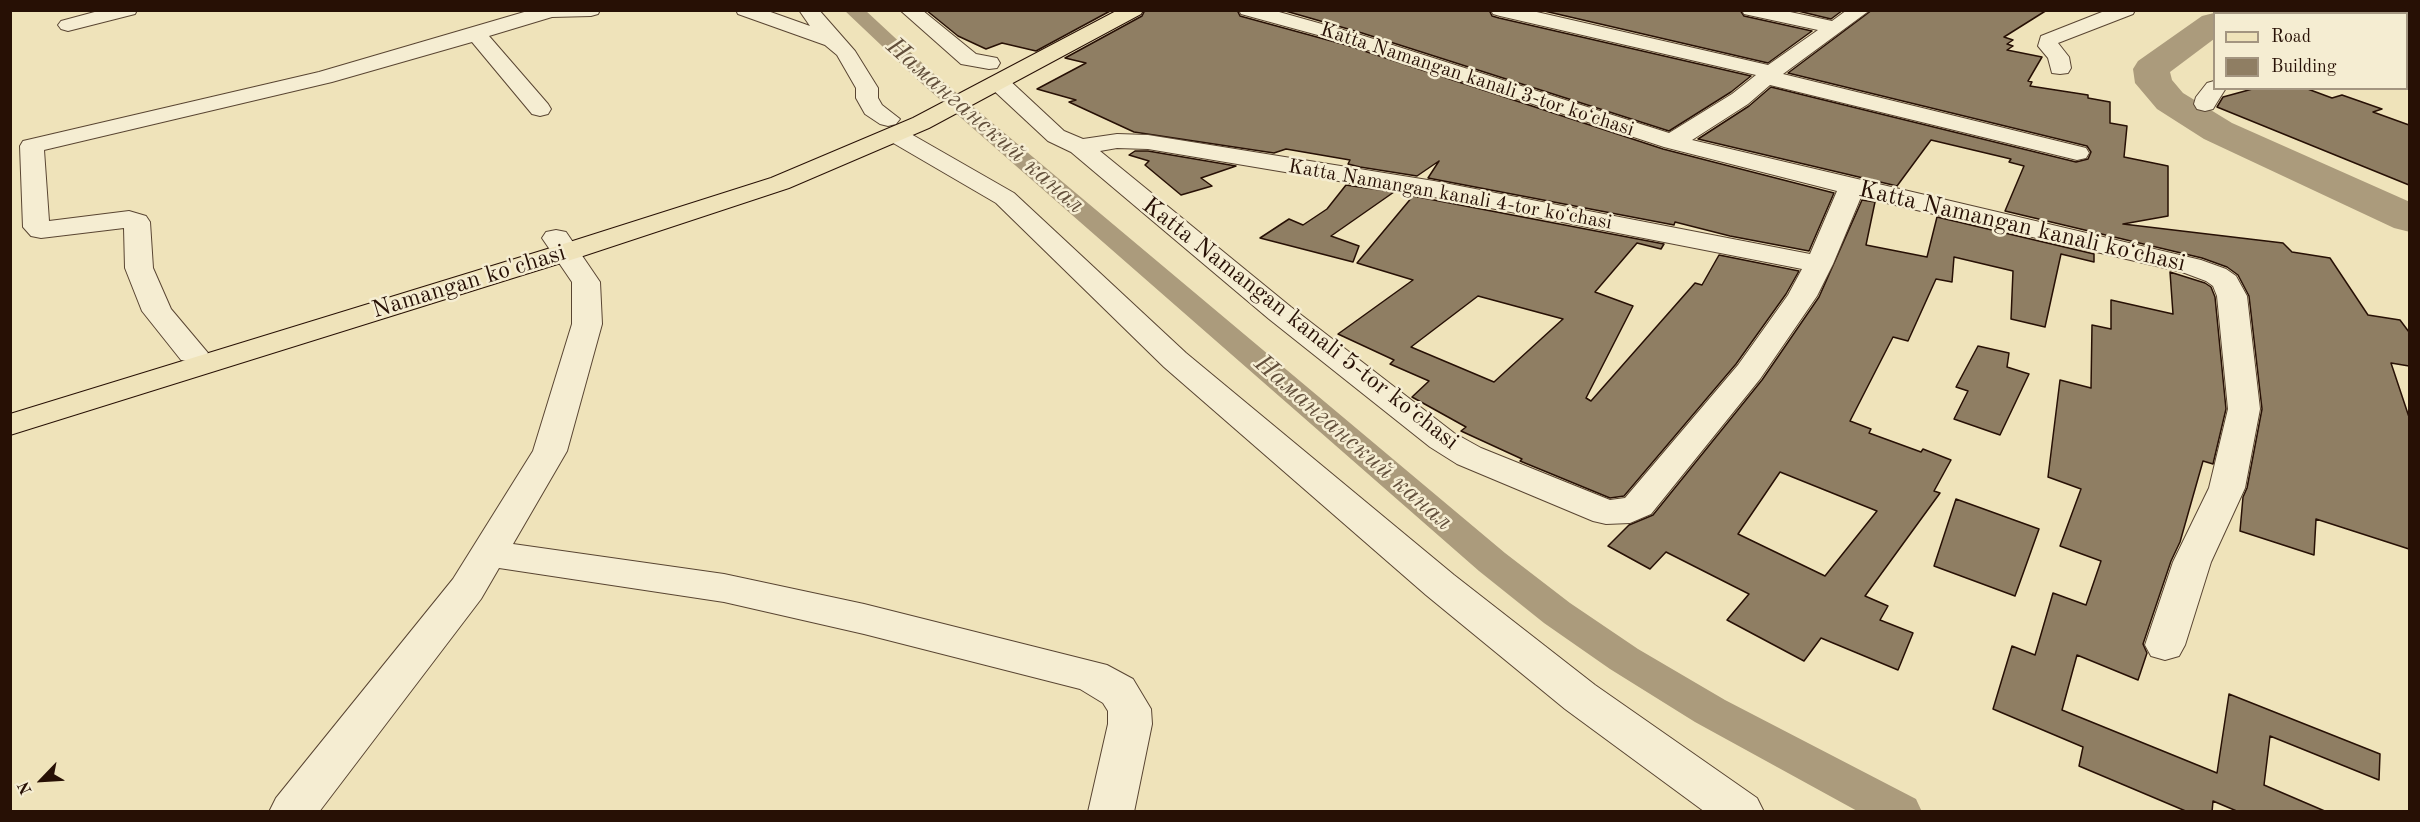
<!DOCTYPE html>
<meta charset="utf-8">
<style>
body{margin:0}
#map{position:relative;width:2420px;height:822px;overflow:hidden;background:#efe3ba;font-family:"Old Standard TT",serif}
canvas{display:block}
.frame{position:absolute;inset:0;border:12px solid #271005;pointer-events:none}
.legend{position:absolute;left:2213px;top:12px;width:195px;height:78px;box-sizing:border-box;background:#f5edd2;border:2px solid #a39580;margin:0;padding:8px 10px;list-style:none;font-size:18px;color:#271005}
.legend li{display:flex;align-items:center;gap:12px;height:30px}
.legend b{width:30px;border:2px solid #a39580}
.north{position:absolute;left:12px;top:750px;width:60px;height:60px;-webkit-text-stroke:4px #f5edd2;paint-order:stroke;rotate:245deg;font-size:16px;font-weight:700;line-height:24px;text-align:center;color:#271005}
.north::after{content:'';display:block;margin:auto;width:21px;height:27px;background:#271005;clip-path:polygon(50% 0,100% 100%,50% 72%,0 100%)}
</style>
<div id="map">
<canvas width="2420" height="822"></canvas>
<div class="frame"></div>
<ul class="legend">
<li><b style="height:8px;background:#efe3ba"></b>Road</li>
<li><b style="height:16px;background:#8f7e63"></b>Building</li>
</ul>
<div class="north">N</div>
</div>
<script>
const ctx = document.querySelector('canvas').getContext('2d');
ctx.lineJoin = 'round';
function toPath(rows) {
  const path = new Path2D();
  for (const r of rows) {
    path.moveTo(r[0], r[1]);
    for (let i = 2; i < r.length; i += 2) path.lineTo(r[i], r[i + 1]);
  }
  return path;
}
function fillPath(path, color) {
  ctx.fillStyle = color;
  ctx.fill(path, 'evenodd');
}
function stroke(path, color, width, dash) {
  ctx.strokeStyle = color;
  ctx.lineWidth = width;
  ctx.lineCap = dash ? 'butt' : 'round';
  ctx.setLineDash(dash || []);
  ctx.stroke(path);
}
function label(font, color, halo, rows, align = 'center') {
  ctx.font = font + ' "Old Standard TT",serif';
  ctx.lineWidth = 5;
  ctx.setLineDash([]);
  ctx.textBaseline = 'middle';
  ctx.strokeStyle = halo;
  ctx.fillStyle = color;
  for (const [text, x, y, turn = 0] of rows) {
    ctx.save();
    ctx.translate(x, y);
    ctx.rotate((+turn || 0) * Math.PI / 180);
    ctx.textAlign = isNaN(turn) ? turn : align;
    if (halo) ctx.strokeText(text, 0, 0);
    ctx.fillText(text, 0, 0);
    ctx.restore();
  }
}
fillPath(toPath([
 [844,10,865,10,934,74,1505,553,1570,603,1638,649,1725,700,1916,799,1922,812,1859,812,1695,722,1610,669,1544,623,1479,571,920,82,844,10]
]), '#ab9b7c');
fillPath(toPath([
 [2214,13,2217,14,2214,14,2214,39,2170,72,2172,80,2183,93,2232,123,2410,202,2410,232,2394,228,2204,139,2157,109,2135,83,2133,69,2138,61,2202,16,2214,13]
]), '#ab9b7c');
const building = toPath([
 [926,10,1112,10,1036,51,1002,43,986,49,958,36,926,10],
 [1145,10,1237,10,1240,16,1346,45,1663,149,1834,193,1809,251,1730,236,1675,222,1674,225,1428,178,1439,161,1417,176,1360,167,1348,164,1350,160,1286,149,1274,153,1134,132,1069,102,1076,100,1037,89,1086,63,1065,58,1142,16,1145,10],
 [1282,10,1489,10,1492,16,1499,18,1751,76,1731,92,1669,131,1362,33,1282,10],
 [1540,10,1740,10,1744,16,1812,31,1768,63,1540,10],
 [1794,10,1843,10,1831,19,1794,10],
 [1872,10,2047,10,2004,37,2013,40,2007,44,2013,46,2007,50,2042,57,2028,81,2032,82,2030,86,2088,95,2088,98,2110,102,2110,123,2127,126,2124,157,2168,166,2168,216,2123,224,2283,243,2292,252,2330,258,2368,315,2400,320,2409,332,2409,366,2391,363,2409,417,2409,549,2316,519,2314,555,2240,531,2243,497,2247,488,2262,409,2249,296,2238,275,2227,267,2202,258,2005,211,2024,166,2009,162,2011,159,1931,140,1897,186,1698,139,1749,106,1771,87,2076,162,2088,159,2091,152,2087,146,1788,73,1872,10],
 [2256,88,2305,88,2332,98,2342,95,2382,109,2373,112,2409,125,2409,185,2217,107,2223,97,2256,88],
 [1135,151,1148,151,1236,166,1201,178,1212,186,1181,195,1145,165,1149,161,1129,155,1135,151],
 [1346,185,1394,192,1331,236,1359,246,1353,262,1260,238,1289,219,1303,225,1327,209,1346,185],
 [1413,196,1664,244,1661,249,1637,243,1595,292,1633,306,1586,398,1591,401,1695,283,1702,285,1719,255,1799,271,1786,294,1736,364,1624,496,1610,498,1520,461,1522,459,1461,431,1466,427,1412,397,1429,381,1390,364,1394,360,1338,334,1413,280,1357,263,1413,196],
 [1478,296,1563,319,1494,382,1411,347,1478,296],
 [1862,200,1875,202,1866,245,1927,257,1937,217,2094,254,2094,262,2061,254,2045,327,2011,319,2013,271,1954,257,1952,282,1936,279,1908,341,1893,337,1850,421,1871,429,1869,433,1921,452,1923,449,1951,460,1934,491,1940,493,1865,596,1888,606,1880,620,1913,633,1898,670,1821,638,1804,661,1727,620,1749,594,1666,552,1650,569,1608,546,1629,525,1653,515,1762,380,1819,297,1862,200],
 [1780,472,1877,511,1825,576,1738,534,1780,472],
 [2170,272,2205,283,2211,287,2215,297,2226,409,2213,464,2203,461,2180,542,2171,561,2143,644,2147,653,2138,680,2077,655,2062,710,2217,773,2229,694,2380,754,2379,780,2270,736,2264,785,2327,812,2239,812,2213,801,2212,812,2188,812,2079,766,2083,747,1993,709,2012,646,2035,655,2053,593,2086,605,2101,561,2060,546,2081,489,2048,477,2060,380,2091,388,2092,325,2111,329,2111,300,2173,314,2170,272],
 [1978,346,2009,353,2007,367,2029,374,2000,435,1954,419,1968,391,1956,387,1978,346],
 [1956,499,2039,529,2015,596,1934,566,1956,499]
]);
fillPath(building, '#8f7e63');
stroke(building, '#271005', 1.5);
const minor = toPath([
 [102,10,137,10,135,14,68,31,61,29,58,25,61,21,102,10],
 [531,10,600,10,598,14,591,16,552,17,489,36,548,104,551,109,548,114,540,116,532,114,472,42,332,82,44,150,49,221,129,211,146,216,150,222,153,268,171,309,208,353,203,360,192,362,181,360,142,311,125,268,124,228,41,238,31,236,23,227,20,146,23,141,319,72,531,10],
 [736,10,765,10,810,26,799,10,819,10,855,51,878,88,878,98,882,105,900,119,896,124,888,126,880,124,865,114,856,98,856,88,837,55,825,45,738,14,736,10],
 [900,10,922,10,976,54,997,58,1000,63,997,68,989,69,961,64,900,10],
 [1239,10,1272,10,1361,35,1669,133,1732,94,1756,75,1500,16,1493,14,1491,10,1528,10,1768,65,1818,30,1744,14,1742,10,1781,10,1832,21,1847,10,1870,10,1783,74,2086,148,2089,153,2086,158,2077,160,1770,85,1748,104,1692,140,2201,260,2226,269,2236,276,2247,296,2260,409,2245,488,2211,562,2185,645,2179,656,2165,660,2151,656,2145,645,2173,562,2209,488,2228,409,2217,296,2213,286,2206,281,2182,272,1861,197,1833,264,1817,296,1760,379,1651,514,1630,523,1606,524,1593,521,1457,464,1430,447,1269,319,1071,152,1048,141,991,88,988,83,991,78,999,76,1007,78,1064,131,1083,139,1117,134,1148,135,1434,181,1810,254,1837,191,1664,147,1347,43,1241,14,1239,10],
 [1117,148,1148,149,1434,197,1802,269,1788,295,1738,365,1625,498,1610,500,1481,448,1454,433,1291,307,1100,151,1117,148],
 [2107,10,2135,10,2133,14,2058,43,2069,57,2071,68,2068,73,2060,74,2052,73,2048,58,2038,46,2041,36,2107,10],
 [2286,10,2308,10,2306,14,2283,14,2286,10],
 [2214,81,2214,88,2226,88,2216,104,2213,109,2205,111,2197,109,2194,104,2196,97,2207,83,2214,81],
 [896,128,904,130,1014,193,1186,353,1454,575,1595,685,1757,798,1764,812,1705,812,1565,709,1426,595,1164,367,996,203,888,140,884,135,888,130,896,128],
 [556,230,566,232,600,282,602,324,567,451,513,544,724,574,864,604,1107,665,1133,679,1151,709,1152,724,1134,812,1088,812,1108,724,1108,711,1103,703,1080,689,864,634,724,602,499,568,481,599,319,812,269,812,276,798,453,579,533,451,572,324,572,282,542,238,546,232,556,230]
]);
const major = toPath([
 [1118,10,1143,10,1141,14,929,128,789,188,577,258,10,435,10,414,557,246,771,178,913,118,1118,10]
]);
stroke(minor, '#594532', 2);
stroke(major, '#271005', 2);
fillPath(minor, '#f5edd2');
fillPath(major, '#efe3ba');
label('20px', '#271005', '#f5edd2', [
 ["Katta Namangan kanali 3-tor koʻchasi",1477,80,18],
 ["Katta Namangan kanali 4-tor koʻchasi",1450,195,10]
]);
label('24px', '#271005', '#f5edd2', [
 ["Katta Namangan kanali koʻchasi",2022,227,13],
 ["Namangan ko'chasi",469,282,-17],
 ["Katta Namangan kanali 5-tor koʻchasi",1300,324,38]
]);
label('italic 26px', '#624f3b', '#f5edd2', [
 ["Наманганский канал",985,126,41],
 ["Наманганский канал",1353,443,41]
]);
</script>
